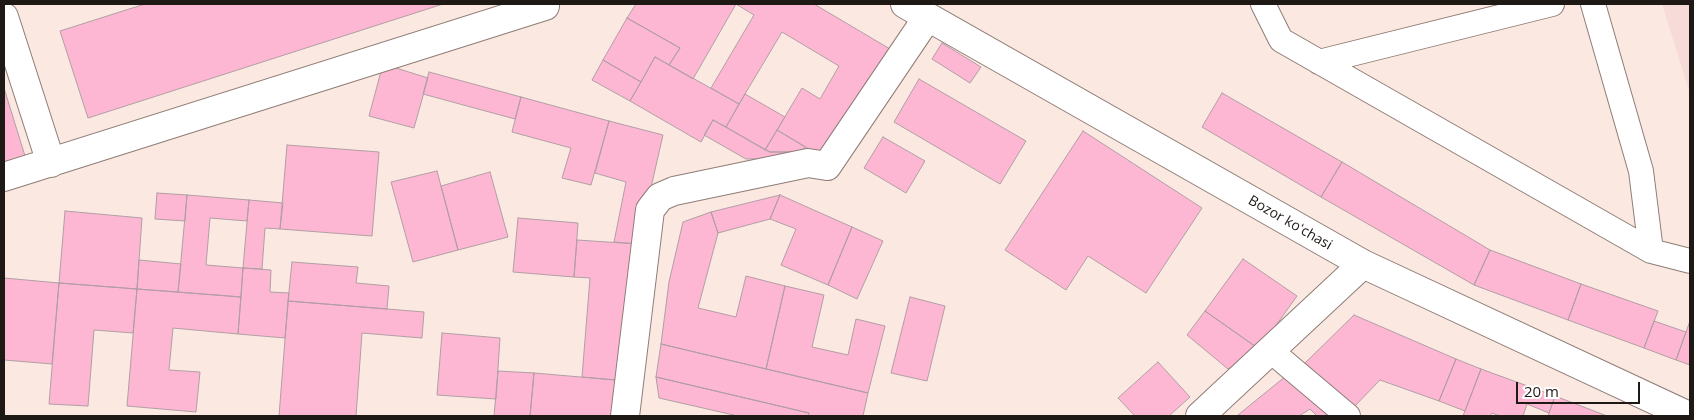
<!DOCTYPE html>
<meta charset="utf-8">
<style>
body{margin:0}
#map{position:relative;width:1694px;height:420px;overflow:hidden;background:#fbe8e1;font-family:"Open Sans",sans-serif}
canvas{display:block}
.frame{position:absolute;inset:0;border:5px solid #1f1916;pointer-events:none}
.scale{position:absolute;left:1516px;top:382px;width:124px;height:22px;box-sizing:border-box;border:2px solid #1f1916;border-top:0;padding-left:6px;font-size:15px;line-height:18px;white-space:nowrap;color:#1f1916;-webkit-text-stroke:4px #fff;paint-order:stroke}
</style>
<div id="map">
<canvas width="1694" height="420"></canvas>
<div class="frame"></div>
<div class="scale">20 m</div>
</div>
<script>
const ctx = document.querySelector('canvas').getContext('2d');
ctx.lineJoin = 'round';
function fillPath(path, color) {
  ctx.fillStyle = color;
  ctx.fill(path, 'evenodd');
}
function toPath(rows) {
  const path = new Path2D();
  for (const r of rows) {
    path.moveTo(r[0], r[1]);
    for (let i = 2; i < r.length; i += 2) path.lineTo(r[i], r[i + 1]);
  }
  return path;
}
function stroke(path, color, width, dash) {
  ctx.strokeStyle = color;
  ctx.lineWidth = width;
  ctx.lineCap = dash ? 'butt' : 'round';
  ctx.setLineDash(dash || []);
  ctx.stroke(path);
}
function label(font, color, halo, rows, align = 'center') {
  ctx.font = font + ' "Open Sans",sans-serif';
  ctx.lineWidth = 5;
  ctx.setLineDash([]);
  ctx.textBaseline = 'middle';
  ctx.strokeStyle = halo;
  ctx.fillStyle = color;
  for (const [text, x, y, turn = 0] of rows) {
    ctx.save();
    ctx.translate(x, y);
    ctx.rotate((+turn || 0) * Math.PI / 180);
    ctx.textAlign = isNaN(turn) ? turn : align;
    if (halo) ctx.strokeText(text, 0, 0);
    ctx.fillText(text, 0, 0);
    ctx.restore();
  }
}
fillPath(toPath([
 [1662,4,1690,4,1690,94]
]), '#f6dbd9');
const building = toPath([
 [145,4,443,4,88,118,60,31,145,4],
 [636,4,814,4,890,49,826,159,777,130,802,88,820,99,839,66,782,32,739,104,711,88,754,15,736,4,693,79,669,65,680,48,627,18,636,4],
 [627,18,680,48,669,65,655,57,641,82,603,60,627,18],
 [942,43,981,67,970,83,932,59,942,43],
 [655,57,739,104,726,127,713,120,701,142,630,101,655,57],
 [603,60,641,82,630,101,592,80,603,60],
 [383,64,428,78,414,128,369,116,383,64],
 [429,72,521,97,515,119,423,94,429,72],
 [919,79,1026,141,1000,184,894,122,919,79],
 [4,88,25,156,4,162,4,88],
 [1222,93,1342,162,1321,197,1202,127,1222,93],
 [745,94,785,117,765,150,726,127,745,94],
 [521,97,609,121,591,185,562,178,571,148,512,132,521,97],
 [713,120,770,152,802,152,799,158,746,159,704,135,713,120],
 [609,121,663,135,638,244,614,242,626,182,595,173,609,121],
 [777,130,805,147,802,152,770,152,765,150,777,130],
 [1083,131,1202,208,1146,293,1088,256,1066,290,1005,250,1083,131],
 [883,137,925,161,906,193,864,168,883,137],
 [287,145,379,152,372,236,280,229,287,145],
 [1342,162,1490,250,1474,285,1321,197,1342,162],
 [437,171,458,250,413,262,391,182,437,171],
 [490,172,508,237,458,250,441,186,490,172],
 [157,193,187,195,185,221,155,219,157,193],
 [187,195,249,200,247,221,210,218,206,265,243,268,241,297,178,292,187,195],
 [780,195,852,227,828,285,781,265,796,229,770,219,780,195],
 [780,195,770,219,718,233,711,212,780,195],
 [249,200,283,203,280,229,265,228,262,269,243,268,249,200],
 [65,211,142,218,137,289,59,283,65,211],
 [711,212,718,233,698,308,736,317,746,276,785,286,766,369,661,344,669,282,683,222,711,212],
 [518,218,578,223,574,277,513,272,518,218],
 [852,227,883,241,857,299,828,285,852,227],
 [577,240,638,244,627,381,582,377,590,278,574,277,577,240],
 [1490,250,1581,284,1568,320,1474,285,1490,250],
 [1243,259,1297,296,1259,349,1205,311,1243,259],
 [139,260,181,264,178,292,137,289,139,260],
 [292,262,358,267,356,283,389,286,387,309,288,301,292,262],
 [243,268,271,270,270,292,289,293,285,338,238,334,243,268],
 [4,278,59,283,52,364,4,360,4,278],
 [59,283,137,289,133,333,94,330,88,406,49,404,59,283],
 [1581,284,1658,311,1644,348,1568,320,1581,284],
 [785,286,824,295,812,347,848,355,856,319,885,326,868,393,766,369,785,286],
 [137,289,241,297,238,334,173,328,169,370,200,372,196,412,127,406,137,289],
 [910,297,945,306,927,381,891,373,910,297],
 [288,301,424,312,422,338,362,333,356,416,279,416,288,301],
 [1205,311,1259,349,1228,369,1187,335,1205,311],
 [1354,315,1456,359,1439,401,1380,380,1353,408,1305,363,1354,315],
 [1654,321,1686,332,1676,360,1644,348,1654,321],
 [1690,321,1690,365,1676,360,1690,321],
 [442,333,500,338,496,399,437,395,442,333],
 [661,344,868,393,863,416,808,416,809,413,656,377,661,344],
 [1456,359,1481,369,1465,411,1439,401,1456,359],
 [1158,362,1190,397,1169,416,1135,416,1118,398,1158,362],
 [1297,367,1348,416,1317,416,1310,409,1299,416,1240,416,1238,415,1297,367],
 [1481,369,1555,396,1549,413,1527,404,1523,416,1500,416,1492,413,1490,416,1463,416,1481,369],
 [498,371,534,373,530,416,494,416,498,371],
 [534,373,627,381,624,416,530,416,534,373],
 [656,377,809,413,808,416,738,416,659,398,656,377],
 [1555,396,1607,416,1548,416,1555,396]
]);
fillPath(building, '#feb7d3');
stroke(building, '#b09ea4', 1);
const lane = toPath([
 [1263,4,1281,40,1651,251,1690,261],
 [1593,4,1641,171,1651,251],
 [1319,62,1552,4],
 [1271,351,1348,416]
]);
const street = toPath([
 [905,4,1363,264,1689,416],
 [4,17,51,163],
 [4,177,545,6],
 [625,416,650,210,660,197,674,191,808,163,827,166,927,18],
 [1200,416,1363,264]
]);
stroke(lane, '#8e7d76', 26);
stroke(street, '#8e7d76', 30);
stroke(lane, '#fff', 24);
stroke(street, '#fff', 28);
label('14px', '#1f1916', '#fff', [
 ["Bozor koʻchasi",1290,223,30]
]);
</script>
